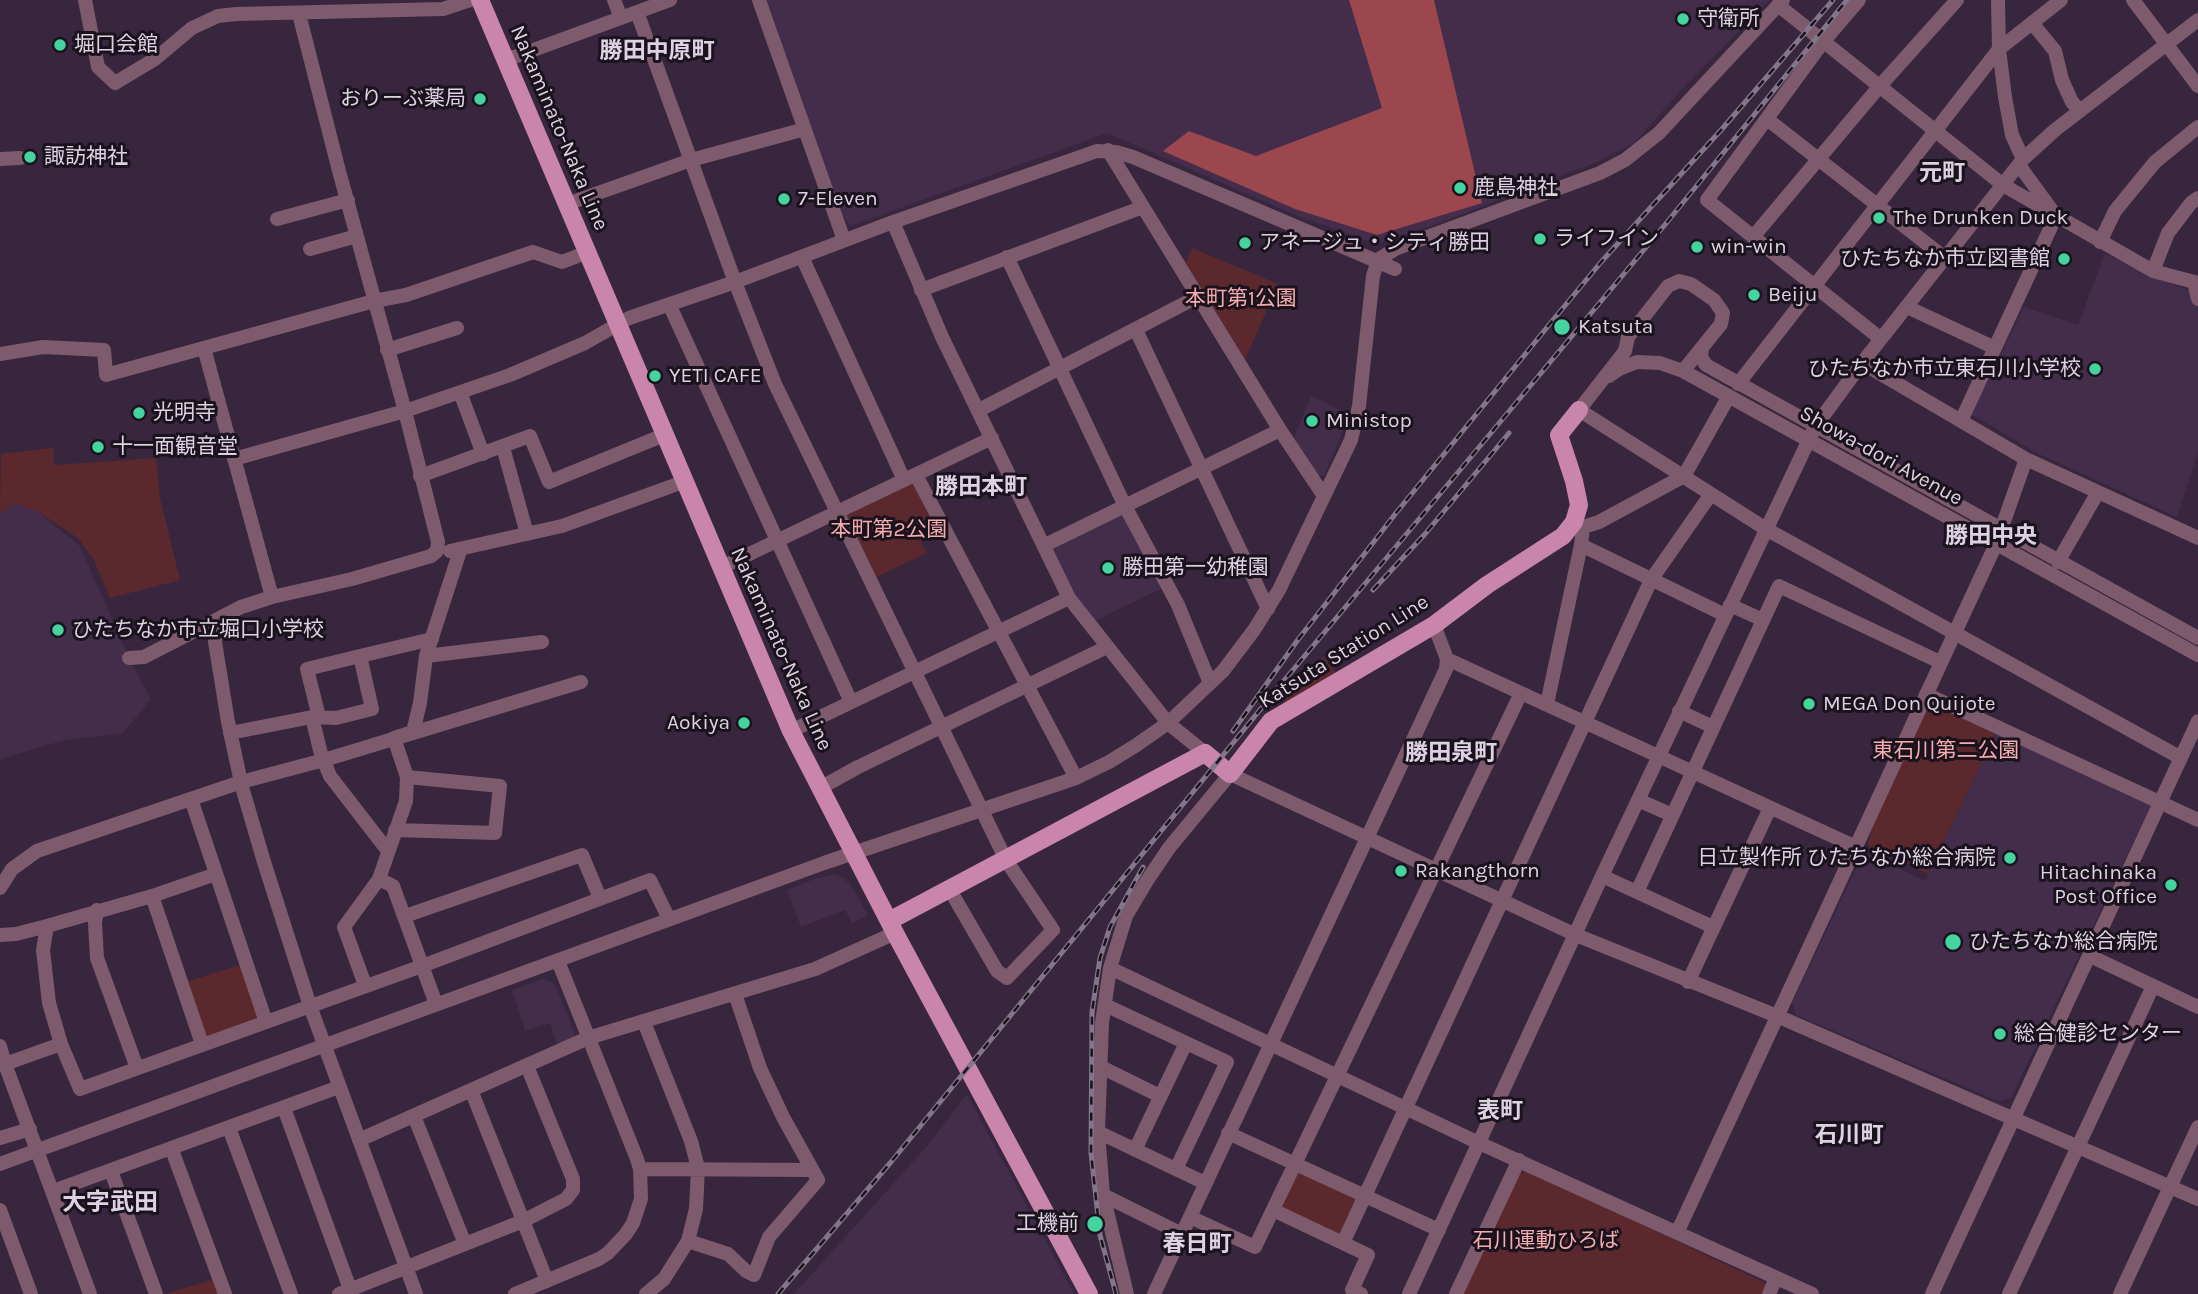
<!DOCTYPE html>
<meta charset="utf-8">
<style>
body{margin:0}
canvas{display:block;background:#37263e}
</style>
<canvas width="2198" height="1294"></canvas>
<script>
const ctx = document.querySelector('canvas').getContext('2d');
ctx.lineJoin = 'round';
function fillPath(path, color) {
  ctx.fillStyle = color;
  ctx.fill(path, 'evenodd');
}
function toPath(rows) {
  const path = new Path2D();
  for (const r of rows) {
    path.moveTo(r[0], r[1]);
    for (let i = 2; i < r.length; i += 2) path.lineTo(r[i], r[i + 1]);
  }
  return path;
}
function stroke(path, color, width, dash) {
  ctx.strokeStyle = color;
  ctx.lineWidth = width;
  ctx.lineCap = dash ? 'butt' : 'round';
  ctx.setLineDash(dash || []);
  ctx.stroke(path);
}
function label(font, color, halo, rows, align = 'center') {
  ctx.font = font + ' Karla,"Noto Sans JP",sans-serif';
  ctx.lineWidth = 6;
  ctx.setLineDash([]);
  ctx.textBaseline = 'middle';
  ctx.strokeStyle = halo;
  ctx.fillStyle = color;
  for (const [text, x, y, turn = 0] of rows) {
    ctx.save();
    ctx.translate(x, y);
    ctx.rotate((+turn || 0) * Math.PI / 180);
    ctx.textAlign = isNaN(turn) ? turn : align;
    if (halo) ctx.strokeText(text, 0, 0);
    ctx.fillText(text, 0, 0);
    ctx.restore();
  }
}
fillPath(toPath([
 [767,0,1770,0,1685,86,1634,143,1597,162,1431,226,1380,243,1365,240,1298,216,1107,133,851,226,843,216],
 [2105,254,2194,293,2198,309,2198,453,2177,517,2037,453,1971,414,2024,307,2078,325],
 [1311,396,1347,413,1340,438,1324,476,1317,475,1294,438],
 [15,504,37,511,80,546,129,658,151,699,123,733,65,740,0,759,0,513],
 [1124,512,1166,586,1095,621,1074,596,1051,550,1052,545],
 [1997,731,2151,805,2011,1098,1998,1101,1796,1015,1792,1003,1864,852,1925,881],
 [835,874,844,878,854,890,868,915,852,923,845,910,801,927,787,890,817,878],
 [543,979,555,984,575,1034,573,1040,558,1046,550,1023,525,1031,512,990],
 [967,1094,1074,1294,794,1294,929,1144]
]), '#432d4b');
fillPath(toPath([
 [1192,248,1278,284,1245,360,1186,263],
 [53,448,54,465,156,458,160,498,180,580,110,598,94,560,78,538,37,511,15,504,0,513,1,454],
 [911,482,919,484,942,531,921,542,927,553,874,578,845,516,847,513],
 [1323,656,1338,676,1289,706,1284,700],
 [1928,701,1997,731,1928,874,1868,845,1873,823],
 [243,964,261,1018,207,1039,186,982],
 [1295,1162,1365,1195,1343,1243,1273,1210],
 [1529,1171,1767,1284,1763,1294,1462,1294,1517,1174],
 [212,1280,218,1294,166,1294]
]), '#5b292d');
fillPath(toPath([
 [1349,0,1434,0,1482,203,1377,235,1295,209,1163,151,1189,131,1256,156,1382,108]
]), '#9c474e');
stroke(toPath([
 [85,0,98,67,115,83,155,59,192,28,218,16,236,14,443,9,470,0],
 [614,0,621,18],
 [759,0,844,240],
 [1859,0,1823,42,1707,200,1881,339],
 [1998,0,1999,49,2005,97,2012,135,2023,159],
 [2133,0,2198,86],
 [1778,5,2003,185,2153,271,2198,283],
 [637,12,735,282,775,384,1006,860,1053,930,1007,978,997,971,950,890],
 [2032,23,2055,51,2062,80,2072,102,2080,111],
 [506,60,670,0],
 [1767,119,1945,258],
 [1108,150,1280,430,1324,496],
 [0,159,20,158],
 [567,204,691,160,805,129],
 [277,219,348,200],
 [893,222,942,337,1069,598,1168,723,1205,753],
 [1753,237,1879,87,1957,0],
 [2100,242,2115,211,2155,162,2198,127],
 [310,249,357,236],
 [802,257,904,480],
 [1007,257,1125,506,1178,605,1210,683],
 [2153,271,2168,233,2191,203,2198,198],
 [2194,282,2198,299],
 [921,290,1143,207],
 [669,304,851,702],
 [1907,307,1995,348],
 [1136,330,1268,609],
 [204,348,272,597],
 [1702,348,1701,357,1706,365,2198,638],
 [387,350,457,328],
 [0,354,43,347,104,350,106,375,374,301,406,295,533,252,562,262,588,252],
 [1862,363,2026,459,2198,538],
 [1683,371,1721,324,1723,313,1714,300,1691,284,1679,281,1668,286,1628,337,1625,351,1579,410,1766,529,2181,758],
 [1609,376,1619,369,1637,362,1660,363,1683,371,2198,655],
 [1738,384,1999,49,2061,0],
 [460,392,483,454],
 [979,410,1199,296],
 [1961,421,2056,216,2019,165],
 [503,447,527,534],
 [234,459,405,411,510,375,585,343,629,318,735,282,893,222,1097,151,1116,152,1133,157,1395,269],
 [916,475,1076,778],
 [420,476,530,436,549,482,664,435],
 [1574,522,1583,527,1599,522,1684,476,1729,396],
 [1045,545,1280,430],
 [1581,545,1725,615],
 [450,551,562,526,683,482],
 [2058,562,2098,492],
 [720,568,992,438],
 [1730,605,1763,620],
 [218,619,215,642,228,722,242,787,264,862,310,1006,416,1294],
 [360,656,432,639],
 [426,656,542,642],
 [129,658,144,657,241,607,272,597,352,579,431,556,437,551,438,542,405,411,339,171,299,14],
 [1447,659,1854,846],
 [1926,694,2198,820],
 [1547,704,1581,545,1583,527],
 [1679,711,1713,727],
 [312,717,321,754,330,776,388,851],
 [791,731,1069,598],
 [230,733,312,717,336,718,372,709,360,656,307,669,319,717],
 [820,788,858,767,1107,647],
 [191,799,266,1022],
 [1638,800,1672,815],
 [395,830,495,833,500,786,407,777],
 [1602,876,1713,927],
 [379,879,393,886,436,1004],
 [0,888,12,869,37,851,241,782,324,760,581,682],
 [1637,892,1779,586,1940,662],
 [152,896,202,1044],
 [97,910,95,923,97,958,137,1068],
 [405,916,582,855,600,898],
 [47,926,43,950,49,1003,61,1044,80,1089,422,966,650,880,669,919],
 [0,935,16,934,47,926,152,896,216,874],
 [2090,956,2198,1007],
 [1110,968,1479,1143,1812,1294],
 [1688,982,1770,808],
 [365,985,344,927,379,879,406,801,407,777,394,738,413,732,420,703,426,656,460,551],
 [1105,1005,1227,1062,1176,1169],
 [644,1022,691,1141,698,1168,696,1209,688,1241,664,1279,646,1294],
 [0,1046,5,1064,90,1294],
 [5,1064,61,1044],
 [1101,1067,1160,1096],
 [471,1090,547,1281],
 [284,1108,350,1289],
 [414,1116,465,1244],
 [229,1128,291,1294],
 [1098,1132,1205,1183],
 [1228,1133,1439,1230],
 [0,1138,30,1129],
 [359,1140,588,1038,815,969,895,933],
 [172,1150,225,1294],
 [1135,1150,1186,1043],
 [0,1164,824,863,1076,778,1109,762,1135,746,1168,723,1223,671,1254,630,1279,590,1351,440,1359,406,1373,276,1378,260,1395,249,1600,173,1625,160,1659,133,1783,0],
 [640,1169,811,1170],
 [111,1171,156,1294],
 [53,1191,339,1087],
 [1103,1195,1182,1234],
 [0,1210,31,1294],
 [1273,1210,1368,1255,1352,1290,1361,1294],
 [1190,1217,1255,1247,1521,693],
 [1677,1233,1996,544,2026,459],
 [688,1241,728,1254,746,1271,754,1275,769,1237,818,1180,783,1117,760,1068,735,994],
 [1343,1243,1651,580,1711,494],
 [339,1294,523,1221,566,1199,573,1190,573,1179,527,1066],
 [515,1294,599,1259,608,1253,626,1234,633,1223,641,1199,640,1169,637,1159,558,961],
 [1127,1294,1103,1195,1098,1132,1102,1023,1110,968,1126,916,1148,879,1169,848,1230,774,1576,935,1777,1016,2198,1199],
 [1154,1294,1446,669,1447,659,1434,625],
 [1409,1294,1602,876,1815,427,1862,363,2023,159,2055,130,2198,20],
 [1456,1294,1519,1160],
 [1769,1294,1776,1278],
 [1932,1294,2198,721],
 [2009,1294,2153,986],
 [2120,1294,2198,1127]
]), '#7d5b6c', 14);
stroke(toPath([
 [480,0,791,731,895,933,1089,1294],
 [889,921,1205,753,1230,774,1271,721,1434,625,1487,585,1563,536,1574,522,1579,505,1574,481,1559,435,1579,410]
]), '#ca85aa', 18);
const rail = toPath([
 [1373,590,1425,534,1509,433],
 [1233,731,1297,641,1396,513,1553,320,1602,261,1722,129,1833,0],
 [778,1294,891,1162,1277,689,1668,221,1847,0],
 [1116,1294,1100,1235,1091,1153,1092,1012,1100,958,1110,927,1143,867]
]);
stroke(rail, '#84768a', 5);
stroke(rail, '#1a131d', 2.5, [8]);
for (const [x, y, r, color] of [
 [1683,19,7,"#45d49f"],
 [60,45,7,"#45d49f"],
 [480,99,7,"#45d49f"],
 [30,157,7,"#45d49f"],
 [1460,188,7,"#45d49f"],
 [784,199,7,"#45d49f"],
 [1879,218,7,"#45d49f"],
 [1540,239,7,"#45d49f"],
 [1245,243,7,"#45d49f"],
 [1697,247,7,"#45d49f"],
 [2064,259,7,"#45d49f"],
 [1754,295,7,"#45d49f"],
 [1562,327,9,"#45d49f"],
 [2095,369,7,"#45d49f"],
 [655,376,7,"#45d49f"],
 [139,413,7,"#45d49f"],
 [1312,421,7,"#45d49f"],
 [98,447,7,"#45d49f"],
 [1108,568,7,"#45d49f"],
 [58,630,7,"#45d49f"],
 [1809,704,7,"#45d49f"],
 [744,723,7,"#45d49f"],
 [2010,858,7,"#45d49f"],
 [1401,871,7,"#45d49f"],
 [2171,885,7,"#45d49f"],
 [1953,942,9,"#45d49f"],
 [2000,1034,7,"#45d49f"],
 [1095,1224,9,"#45d49f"]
]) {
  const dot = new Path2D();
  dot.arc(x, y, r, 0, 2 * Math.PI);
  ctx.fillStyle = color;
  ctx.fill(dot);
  stroke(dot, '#1a131d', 2.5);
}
label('21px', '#ddd2e1', '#1a131d', [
 ["守衛所",1697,19],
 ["堀口会館",74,45],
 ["おりーぶ薬局",466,99,"right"],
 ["諏訪神社",44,157],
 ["鹿島神社",1474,188],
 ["7-Eleven",798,199],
 ["The Drunken Duck",1893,218],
 ["ライフイン",1554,239],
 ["アネージュ・シティ勝田",1259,243],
 ["win-win",1711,247],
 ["ひたちなか市立図書館",2050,259,"right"],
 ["Beiju",1768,295],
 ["Katsuta",1578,327],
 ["ひたちなか市立東石川小学校",2081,369,"right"],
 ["YETI CAFE",669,376],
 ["光明寺",153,413],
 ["Ministop",1326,421],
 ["十一面観音堂",112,447],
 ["勝田第一幼稚園",1122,568],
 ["ひたちなか市立堀口小学校",72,630],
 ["MEGA Don Quijote",1823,704],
 ["Aokiya",730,723,"right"],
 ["日立製作所 ひたちなか総合病院",1996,858,"right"],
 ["Rakangthorn",1415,871],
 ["Hitachinaka",2157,873,"right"],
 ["Post Office",2157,897,"right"],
 ["ひたちなか総合病院",1969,942],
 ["総合健診センター",2014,1034],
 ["工機前",1079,1224,"right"]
], 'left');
label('21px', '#ddd2e1', '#1a131d', [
 ["Nakaminato-Naka Line",559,128,67],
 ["Showa-dori Avenue",1881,456,29],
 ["Nakaminato-Naka Line",781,649,66],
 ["Katsuta Station Line",1344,652,-32]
]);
label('21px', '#f5acae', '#1a131d', [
 ["本町第1公園",1241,299],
 ["本町第2公園",889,530],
 ["東石川第二公園",1946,751],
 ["石川運動ひろば",1546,1241]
]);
label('bold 23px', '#ddd2e1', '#1a131d', [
 ["勝田中原町",657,51],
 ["元町",1942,173],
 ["勝田本町",981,487],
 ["勝田中央",1991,536],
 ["勝田泉町",1451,753],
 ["表町",1500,1111],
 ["石川町",1849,1135],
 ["春日町",1197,1244]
]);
label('bold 24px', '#ddd2e1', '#1a131d', [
 ["大字武田",110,1203]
]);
</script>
